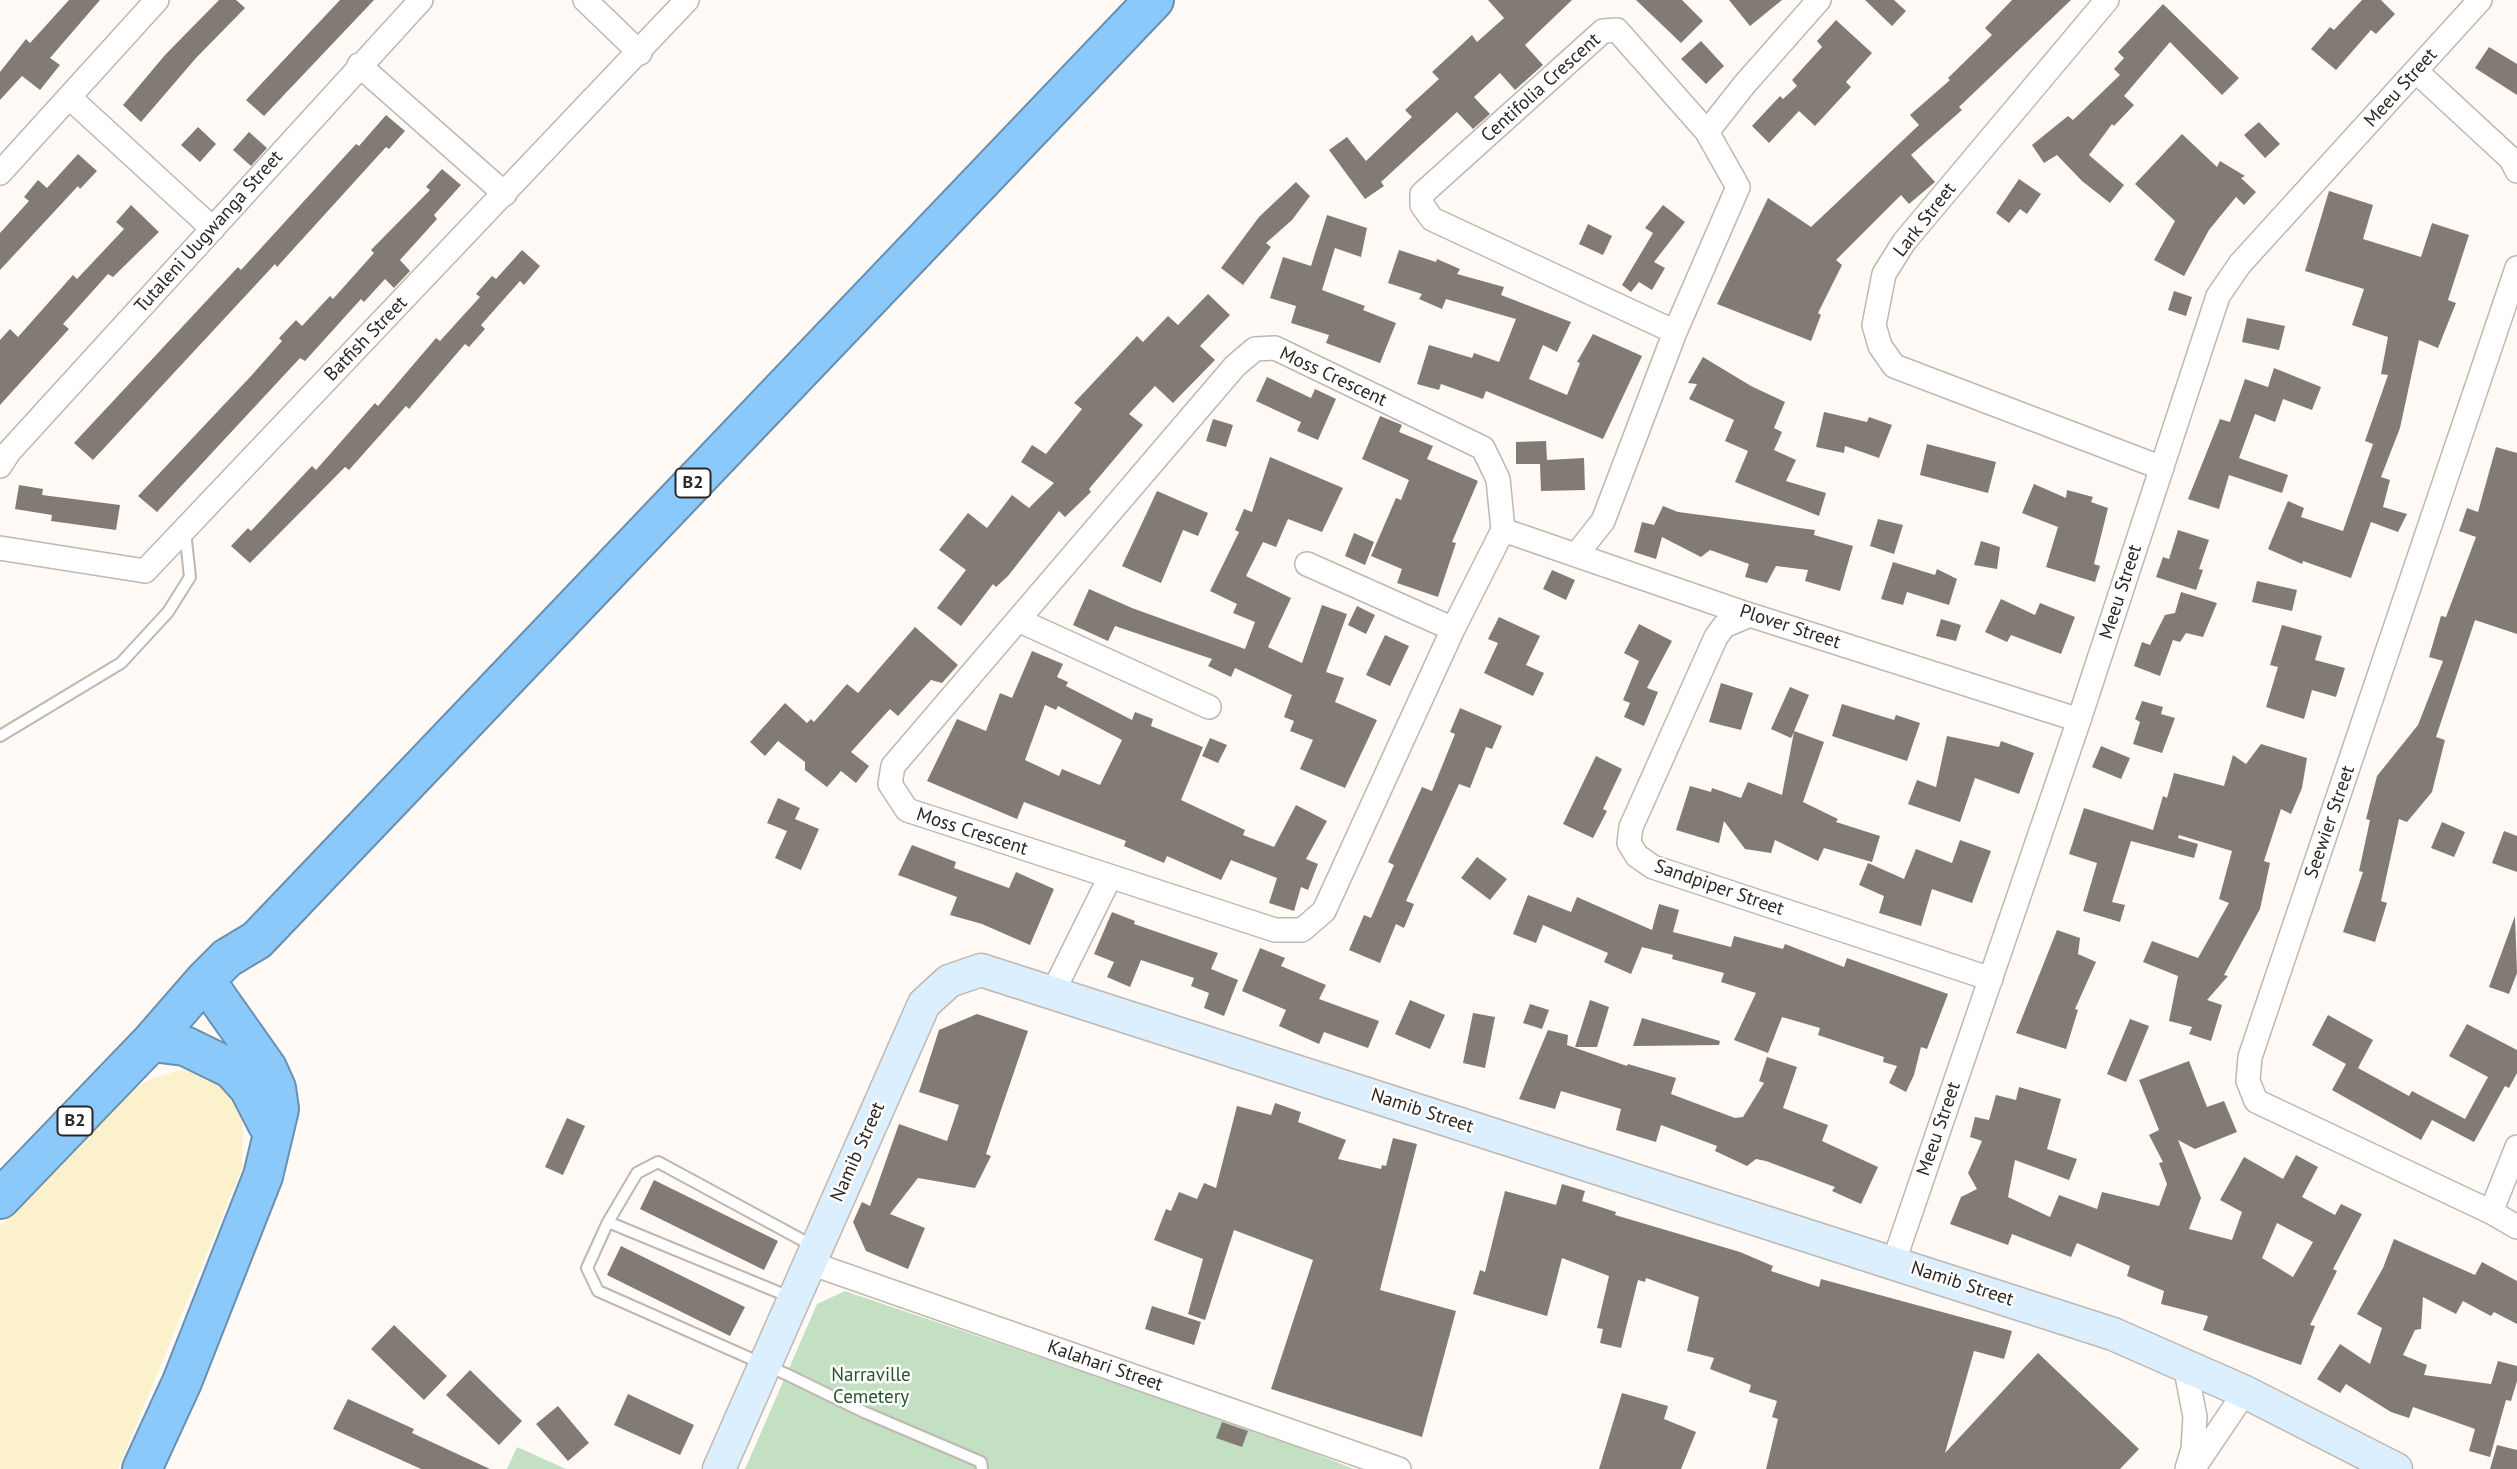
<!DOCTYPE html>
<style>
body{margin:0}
canvas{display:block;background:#fffaf5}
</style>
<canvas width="2517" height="1469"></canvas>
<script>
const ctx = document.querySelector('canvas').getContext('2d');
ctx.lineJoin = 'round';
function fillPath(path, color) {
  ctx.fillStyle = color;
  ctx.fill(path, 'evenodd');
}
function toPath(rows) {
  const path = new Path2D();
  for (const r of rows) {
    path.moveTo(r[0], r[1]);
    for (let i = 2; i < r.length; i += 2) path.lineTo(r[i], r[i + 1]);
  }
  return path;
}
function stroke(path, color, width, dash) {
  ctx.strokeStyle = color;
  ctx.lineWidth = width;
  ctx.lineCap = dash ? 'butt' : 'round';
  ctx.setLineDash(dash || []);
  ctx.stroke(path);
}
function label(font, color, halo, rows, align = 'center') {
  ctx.font = font + ' "PT Sans",sans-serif';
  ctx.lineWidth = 5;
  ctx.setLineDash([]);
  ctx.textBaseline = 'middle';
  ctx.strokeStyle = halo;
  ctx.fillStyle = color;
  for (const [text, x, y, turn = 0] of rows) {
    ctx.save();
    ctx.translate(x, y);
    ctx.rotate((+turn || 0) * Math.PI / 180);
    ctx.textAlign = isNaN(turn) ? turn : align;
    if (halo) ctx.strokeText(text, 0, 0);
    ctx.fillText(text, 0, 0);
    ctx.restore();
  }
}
fillPath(toPath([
 [845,1291,1266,1434,1354,1469,745,1469,817,1304],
 [517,1447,566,1469,507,1469]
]), '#c3e0c3');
fillPath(toPath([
 [181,1070,213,1075,224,1081,243,1113,242,1168,118,1469,0,1469,0,1226,137,1087,153,1078]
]), '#fbf1cc');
fillPath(toPath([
 [69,0,100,0,50,58,60,65,40,90,22,76,0,100,0,72,26,39,30,43],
 [219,0,236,0,245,8,196,58,141,122,123,105,165,55],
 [340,0,374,0,264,116,246,100],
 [1488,0,1572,0,1525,45,1543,65,1515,90,1500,73,1474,97,1490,114,1473,129,1457,112,1381,182,1384,186,1365,199,1329,150,1347,137,1366,161,1412,117,1405,110,1439,79,1432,72,1472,35,1477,42,1504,18],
 [1636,0,1682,0,1703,21,1681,43],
 [1729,0,1782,0,1750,26],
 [1865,0,1894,0,1906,11,1892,26],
 [2012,0,2071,0,1959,107,1962,110,1911,155,1935,182,1909,204,1901,195,1836,260,1842,265,1818,313,1821,315,1811,341,1717,304,1768,198,1811,227,1919,125,1910,115,1950,80,1948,78,1992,35,1985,28],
 [2362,0,2381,0,2395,14,2376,34,2371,30,2336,70,2311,49,2330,27,2334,30],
 [2163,4,2239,78,2222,95,2170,42,2124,96,2134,105,2114,126,2112,124,2089,155,2124,185,2110,203,2082,181,2057,155,2044,163,2032,145,2068,116,2073,120,2120,75,2114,69,2124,58,2118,52],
 [1836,20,1872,53,1846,82,1851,87,1815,126,1799,111,1769,143,1752,126,1780,96,1783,99,1797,86,1792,80,1822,47,1817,41],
 [1701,41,1724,66,1706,84,1681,59],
 [2489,47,2517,64,2517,95,2475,68],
 [386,115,405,131,389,149,386,147,277,267,275,264,93,460,74,443,238,267,241,270,356,144,359,146],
 [2259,122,2280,144,2265,158,2244,135],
 [198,127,216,144,200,162,181,145],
 [249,132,267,148,251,166,233,150],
 [2182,134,2217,167,2220,161,2245,176,2241,178,2256,192,2244,205,2236,197,2209,230,2184,276,2154,260,2175,221,2135,184],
 [78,154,97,171,80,189,78,186,0,270,0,233,29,201,24,197,38,180,47,188],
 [442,169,461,185,434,215,437,219,400,260,410,271,394,288,385,279,364,302,361,299,305,361,300,358,157,512,138,496,251,376,282,341,279,338,296,320,302,326,330,296,333,299,374,253,371,250,430,190,426,187],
 [2019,179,2041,194,2027,214,2020,209,2009,223,1996,213],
 [1296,182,1310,196,1292,220,1266,243,1271,247,1243,285,1221,268,1259,217],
 [2329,191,2373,205,2363,239,2421,257,2432,223,2469,235,2448,300,2456,303,2438,348,2419,340,2400,428,2381,477,2390,480,2383,507,2407,514,2398,532,2371,522,2351,578,2303,561,2302,564,2268,549,2288,501,2304,508,2301,517,2343,531,2373,444,2365,441,2388,375,2381,374,2388,337,2352,325,2364,289,2305,271],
 [131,205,159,232,113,277,108,274,63,324,69,329,0,405,0,340,10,329,18,337,73,275,77,279,124,229,116,222],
 [1663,205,1685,222,1654,262,1665,268,1652,290,1639,282,1631,292,1622,285,1653,233,1645,228],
 [1327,215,1367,228,1361,257,1335,248,1322,290,1365,306,1363,310,1396,323,1380,363,1326,343,1329,335,1291,323,1296,306,1270,298,1283,257,1311,266],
 [1588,224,1612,236,1603,255,1579,244],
 [522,250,540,266,524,285,520,281,481,325,485,329,469,347,465,344,409,409,406,406,349,470,345,467,250,563,231,546,248,528,251,531,312,466,316,470,375,403,378,406,436,338,440,341,480,297,476,294,492,276,496,279],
 [1399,250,1436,262,1437,259,1460,269,1457,274,1504,287,1501,295,1571,322,1557,352,1543,345,1529,379,1567,395,1580,363,1577,362,1593,334,1642,356,1603,439,1486,391,1483,399,1441,384,1439,390,1417,384,1429,345,1472,358,1474,353,1499,362,1516,319,1446,299,1442,309,1419,299,1422,294,1388,283],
 [2174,291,2192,297,2186,316,2168,310],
 [1208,294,1230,315,1200,346,1215,360,1173,403,1155,386,1129,414,1143,425,1089,489,1091,492,1065,517,1059,511,1008,576,996,587,993,584,961,626,937,608,966,570,939,550,968,513,987,528,1012,495,1029,508,1054,483,1021,462,1032,445,1046,454,1082,409,1074,403,1137,336,1143,342,1168,316,1178,325],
 [2247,318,2285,326,2279,350,2242,342],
 [1703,357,1751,386,1785,402,1774,428,1782,432,1774,450,1796,460,1786,481,1826,493,1819,516,1735,482,1748,451,1725,441,1734,420,1689,399,1697,384,1688,383],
 [2274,368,2321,387,2312,410,2283,399,2275,422,2255,414,2239,458,2288,475,2282,493,2229,475,2219,509,2188,499,2220,419,2230,422,2245,379,2268,387],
 [1267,377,1311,398,1315,389,1336,399,1318,440,1297,431,1301,422,1256,401],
 [1824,412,1867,422,1869,417,1892,425,1879,458,1845,446,1844,453,1816,447],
 [1380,416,1402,425,1399,432,1433,446,1427,459,1478,481,1452,542,1456,543,1438,597,1397,583,1402,569,1371,556,1396,498,1401,500,1409,480,1362,459],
 [1213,419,1233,425,1226,447,1206,441],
 [1546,441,1547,460,1584,458,1585,490,1541,491,1540,464,1516,464,1516,442],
 [1927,444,1996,462,1988,493,1920,475],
 [2496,447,2517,453,2517,634,2475,620,2436,737,2445,740,2432,792,2407,822,2399,819,2381,901,2387,903,2375,942,2343,932,2363,872,2359,871,2370,820,2366,819,2377,776,2418,725,2443,661,2429,657,2441,616,2446,617,2476,537,2459,531,2467,508,2478,512],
 [1270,457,1343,488,1322,532,1288,519,1276,547,1263,542,1246,576,1291,598,1268,647,1302,663,1322,605,1347,614,1326,672,1344,678,1335,702,1377,720,1345,788,1300,769,1313,740,1290,731,1294,721,1284,717,1292,695,1235,668,1231,677,1208,666,1212,659,1115,626,1108,641,1073,625,1089,589,1132,608,1245,649,1255,622,1233,613,1237,604,1210,591,1239,532,1235,530,1244,509,1252,512],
 [2034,484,2066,498,2067,490,2093,497,2091,502,2108,508,2094,564,2100,566,2095,582,2046,567,2058,527,2022,513],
 [19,485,43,489,42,495,120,505,116,530,51,521,52,515,15,509],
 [1157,491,1208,513,1198,536,1183,530,1161,583,1122,566],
 [1663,506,1678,512,1815,530,1814,535,1853,546,1840,591,1805,581,1808,570,1776,566,1767,583,1745,577,1749,564,1710,550,1701,557,1662,537,1656,559,1634,552,1642,522,1654,525],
 [1878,519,1903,525,1894,554,1870,546],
 [2178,530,2209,540,2199,569,2203,570,2196,590,2156,577,2163,557,2169,559],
 [1354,533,1374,542,1365,565,1345,556],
 [1981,541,2000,547,1997,569,1974,565],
 [1893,562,1935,575,1937,569,1957,579,1949,605,1907,592,1903,605,1881,599],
 [1552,570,1575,580,1566,600,1543,589],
 [2257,581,2297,590,2292,611,2252,602],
 [2181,592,2217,603,2203,637,2186,633,2180,642,2173,640,2160,676,2134,666,2142,642,2150,645,2165,615,2175,613],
 [2001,599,2035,615,2040,603,2075,617,2061,654,2011,635,2007,642,1985,632],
 [1357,606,1375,615,1366,634,1348,625],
 [1499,617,1540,636,1526,665,1544,673,1533,696,1484,673,1498,643,1488,639],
 [1941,619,1961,625,1956,641,1936,636],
 [1639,624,1672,641,1647,688,1658,692,1644,726,1624,717,1630,703,1623,700,1639,661,1624,653],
 [2282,625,2322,636,2315,660,2345,668,2336,697,2312,690,2304,719,2266,707,2278,667,2270,665],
 [915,627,958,665,942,683,931,680,898,716,890,709,851,752,869,766,856,783,841,771,827,787,805,770,805,762,778,741,765,756,750,742,785,703,807,723,811,719,814,722,847,684,858,693],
 [1385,635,1409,646,1390,686,1366,675],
 [1032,651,1063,664,1057,677,1068,682,1066,686,1132,720,1135,712,1153,719,1151,726,1203,747,1181,800,1245,830,1243,835,1274,847,1296,805,1327,821,1306,859,1318,864,1308,890,1301,887,1294,911,1269,903,1277,878,1231,860,1221,880,1167,856,1164,863,1124,846,1126,841,1024,802,1017,819,927,781,957,719,986,731,1000,693,1012,698],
 [1045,705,1056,710,1058,706,1122,740,1100,785,1062,769,1059,776,1025,760],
 [1721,683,1753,693,1741,730,1709,722],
 [1790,687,1809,695,1794,731,1824,742,1803,802,1838,819,1836,822,1880,836,1872,862,1824,848,1818,861,1775,840,1771,853,1745,849,1724,821,1719,843,1676,830,1690,786,1711,792,1712,788,1741,798,1748,782,1782,795,1794,732,1791,738,1771,729],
 [2142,701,2163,707,2161,714,2175,718,2162,753,2133,744,2140,722,2135,719],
 [1842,704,1894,720,1896,715,1920,723,1907,761,1832,736],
 [1460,708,1502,726,1492,749,1486,747,1470,788,1459,784,1406,901,1414,904,1404,928,1396,924,1380,963,1349,950,1364,915,1371,918,1394,865,1388,862,1422,787,1432,791,1455,734,1450,732],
 [1947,736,1999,747,2001,741,2034,753,2019,794,1975,778,1960,822,1908,804,1917,780,1936,787],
 [1210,738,1227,745,1218,763,1202,756],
 [2261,744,2307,758,2302,788,2291,814,2281,809,2264,861,2270,863,2260,909,2224,975,2228,976,2207,1000,2222,1005,2211,1041,2189,1034,2192,1027,2169,1021,2178,976,2143,962,2152,941,2198,958,2229,903,2219,899,2232,851,2179,835,2178,838,2198,844,2194,858,2131,841,2112,902,2125,905,2120,922,2083,911,2097,863,2069,854,2084,808,2153,830,2163,796,2167,798,2174,773,2224,786,2233,755,2246,764],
 [2101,746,2130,758,2121,779,2092,767],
 [1596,756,1622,769,1603,809,1607,811,1593,838,1563,824],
 [778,798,800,808,795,819,819,829,801,870,775,858,787,831,767,823],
 [2442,822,2465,832,2454,857,2431,848],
 [2504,831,2517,836,2517,872,2492,863],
 [1960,840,1991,851,1972,903,1932,889,1921,926,1879,913,1884,896,1859,885,1868,863,1904,879,1916,849,1952,863],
 [912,845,956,862,954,868,1009,888,1016,872,1054,889,1030,945,982,924,950,915,957,897,898,875],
 [1477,857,1507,879,1490,900,1461,878],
 [1528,895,1571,912,1577,897,1652,930,1659,904,1679,910,1673,932,1731,947,1734,936,1783,949,1785,944,1844,967,1847,958,1948,994,1927,1049,1921,1047,1914,1075,1906,1092,1889,1083,1897,1066,1883,1062,1884,1057,1818,1035,1820,1028,1782,1017,1768,1053,1734,1040,1756,993,1721,982,1724,973,1672,959,1673,955,1642,947,1631,974,1604,962,1608,953,1543,925,1536,943,1513,934],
 [1112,912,1135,921,1134,924,1218,953,1211,969,1238,980,1224,1016,1204,1008,1209,993,1191,986,1194,978,1141,960,1130,987,1107,977,1114,962,1094,954],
 [2515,916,2517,973,2509,994,2489,987],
 [2057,930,2080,938,2078,954,2096,962,2075,1009,2078,1010,2066,1049,2016,1033],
 [1260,948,1285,958,1281,966,1326,985,1319,999,1379,1021,1368,1048,1324,1032,1319,1044,1279,1026,1286,1010,1242,991],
 [1410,1000,1445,1015,1430,1049,1395,1034],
 [1590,1000,1609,1007,1597,1047,1575,1047],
 [1530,1004,1549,1010,1542,1029,1523,1023],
 [1473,1013,1495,1017,1485,1068,1463,1063],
 [977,1014,1028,1031,986,1154,991,1156,975,1188,918,1178,890,1214,925,1228,908,1269,866,1251,853,1222,862,1202,870,1206,899,1124,947,1141,959,1105,919,1092,939,1030],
 [2328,1015,2373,1040,2358,1068,2409,1096,2412,1091,2465,1119,2488,1077,2449,1056,2467,1024,2517,1050,2517,1073,2509,1088,2505,1086,2474,1142,2432,1120,2421,1140,2332,1090,2346,1064,2312,1045],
 [1642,1018,1720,1041,1719,1045,1633,1046],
 [2130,1019,2149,1026,2126,1082,2107,1074],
 [1548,1030,1568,1035,1567,1045,1627,1066,1628,1064,1676,1078,1671,1094,1735,1118,1743,1117,1764,1083,1759,1081,1767,1057,1797,1067,1783,1108,1828,1125,1822,1141,1878,1167,1861,1204,1832,1191,1835,1187,1766,1161,1756,1159,1747,1166,1715,1151,1717,1146,1661,1125,1656,1142,1616,1130,1621,1109,1561,1091,1555,1109,1519,1099],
 [2189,1061,2207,1107,2224,1101,2237,1132,2195,1149,2178,1140,2201,1198,2189,1229,2232,1240,2242,1212,2220,1200,2244,1157,2283,1179,2296,1155,2318,1167,2302,1197,2335,1215,2341,1204,2362,1214,2333,1269,2337,1271,2310,1325,2315,1326,2301,1365,2203,1330,2208,1316,2161,1304,2164,1291,2127,1276,2130,1266,2077,1243,2071,1257,2012,1234,2008,1245,1950,1224,1961,1197,1977,1189,1968,1173,1982,1141,1970,1137,1975,1117,1989,1120,1996,1095,2016,1100,2019,1087,2061,1099,2047,1149,2077,1159,2069,1180,2015,1160,2008,1197,2050,1217,2059,1195,2097,1209,2102,1192,2159,1206,2167,1184,2159,1163,2163,1162,2149,1135,2159,1130,2139,1080],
 [2277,1223,2313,1242,2293,1277,2262,1258],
 [1275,1103,1301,1112,1298,1122,1346,1140,1338,1159,1381,1169,1382,1165,1386,1166,1393,1138,1417,1144,1380,1290,1456,1311,1422,1437,1271,1389,1313,1260,1234,1230,1205,1320,1188,1314,1203,1259,1154,1240,1166,1209,1171,1211,1179,1192,1197,1199,1204,1183,1216,1188,1237,1106,1271,1115],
 [567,1118,585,1126,563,1175,545,1167],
 [654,1180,778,1241,764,1270,640,1209],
 [1562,1184,1585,1191,1582,1201,1616,1212,1615,1215,1740,1252,1773,1266,1771,1271,1819,1287,1821,1279,2012,1331,2004,1359,1974,1351,1945,1453,2038,1353,2139,1449,2120,1469,1766,1469,1778,1419,1772,1417,1777,1401,1749,1392,1751,1385,1710,1369,1714,1358,1687,1351,1699,1297,1646,1278,1645,1282,1638,1280,1621,1348,1600,1343,1603,1329,1597,1328,1609,1276,1562,1258,1547,1316,1473,1294,1480,1270,1485,1272,1505,1191,1556,1205],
 [2394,1239,2475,1275,2482,1262,2517,1281,2517,1324,2494,1312,2491,1316,2463,1301,2456,1314,2423,1297,2421,1329,2415,1330,2403,1355,2427,1365,2424,1375,2491,1384,2498,1361,2517,1366,2517,1381,2511,1401,2506,1400,2490,1457,2469,1451,2475,1429,2413,1407,2409,1418,2391,1412,2346,1384,2340,1393,2317,1379,2340,1344,2370,1364,2382,1328,2357,1314,2383,1268],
 [621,1246,745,1307,730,1336,607,1275],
 [1152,1306,1201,1322,1194,1345,1145,1329],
 [394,1325,447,1376,424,1400,371,1349],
 [470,1370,522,1421,499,1445,446,1395],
 [1622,1393,1668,1406,1664,1419,1696,1432,1681,1469,1599,1469],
 [628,1394,694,1425,680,1455,614,1425],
 [348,1399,414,1429,412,1433,490,1469,421,1469,333,1429],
 [558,1406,589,1443,568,1461,536,1424],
 [1222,1422,1248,1431,1242,1447,1216,1438],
 [2497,1445,2517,1450,2517,1469,2490,1469]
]), '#827b74');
const lane = toPath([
 [0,736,121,663,168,612,190,577,185,531],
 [608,1222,790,1297],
 [815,1247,658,1162,637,1173,608,1222,587,1268,598,1291,788,1375,864,1412,981,1462,982,1469]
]);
const street = toPath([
 [585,0,640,53],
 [2107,0,1904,242,1884,274,1874,325,1880,346,1894,366,2162,468],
 [359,65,505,194],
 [2417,72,2511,159,2517,171],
 [69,97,213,229],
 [1707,132,1744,85,1819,0],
 [0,173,157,0],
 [2517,268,2250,1057,2248,1081,2256,1101,2491,1212,2517,1227],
 [1275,348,1483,448,1498,479,1503,530,1453,629,1324,911,1302,930,1275,930,907,810,890,784,893,766,1235,366,1255,349,1275,348],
 [0,466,9,452,421,0],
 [1503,530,1750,615,2079,720],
 [0,548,145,571,687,0],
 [1576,555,1603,521,1675,332,1738,187,1707,132,1617,30,1603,31,1422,194,1422,205,1432,219,1675,332],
 [1307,564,1453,629],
 [1750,615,1724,626,1716,637,1631,827,1629,843,1637,856,1653,867,1991,979],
 [1018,620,1209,707],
 [1053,992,1110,877],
 [2491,1212,2517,1147],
 [1894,1261,2079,720,2218,296,2240,264,2480,0],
 [810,1263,1399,1469],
 [2185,1365,2195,1417,2193,1449,2187,1469],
 [2193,1469,2245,1392]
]);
const secondary = toPath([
 [719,1469,924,1004,949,981,981,970,2113,1334,2245,1392,2396,1469]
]);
const highway = toPath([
 [151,1042,185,1046,232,1069,249,1088,268,1125],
 [0,1199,151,1042,205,980,227,958,257,940,1154,0],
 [142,1469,182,1382,263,1176,279,1109,276,1088,267,1068,205,980]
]);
stroke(lane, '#bfb7b0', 14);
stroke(street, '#bfb7b0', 26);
stroke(secondary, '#bfb7b0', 35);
stroke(highway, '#6990b0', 42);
stroke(lane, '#fff', 10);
stroke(street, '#fff', 23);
stroke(secondary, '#dceffe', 32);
stroke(highway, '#8bc9fb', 38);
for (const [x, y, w] of [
 [693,483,35],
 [75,1121,35]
]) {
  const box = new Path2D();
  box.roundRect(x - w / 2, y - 14.5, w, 29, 5);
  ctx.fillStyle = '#fff';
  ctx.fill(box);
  stroke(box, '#2a2724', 2);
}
label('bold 18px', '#2a2724', null, [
 ["B2",693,483],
 ["B2",75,1121]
]);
label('19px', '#2a2724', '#fff', [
 ["Centifolia Crescent",1541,88,-42],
 ["Meeu Street",2401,88,-48],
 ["Lark Street",1925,220,-52],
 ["Tutaleni Uugwanga Street",209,232,-48],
 ["Batfish Street",366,339,-46],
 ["Moss Crescent",1333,377,25],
 ["Meeu Street",2121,592,-72],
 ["Plover Street",1790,627,18],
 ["Seewier Street",2330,822,-71],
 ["Moss Crescent",972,832,18],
 ["Sandpiper Street",1719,888,19],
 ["Namib Street",1422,1111,18],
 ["Meeu Street",1939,1129,-71],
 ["Namib Street",858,1152,-66],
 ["Namib Street",1962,1284,18],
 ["Kalahari Street",1105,1366,19]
]);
label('19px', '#275529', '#fff', [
 ["Narraville",871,1376],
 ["Cemetery",871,1398]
]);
</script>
